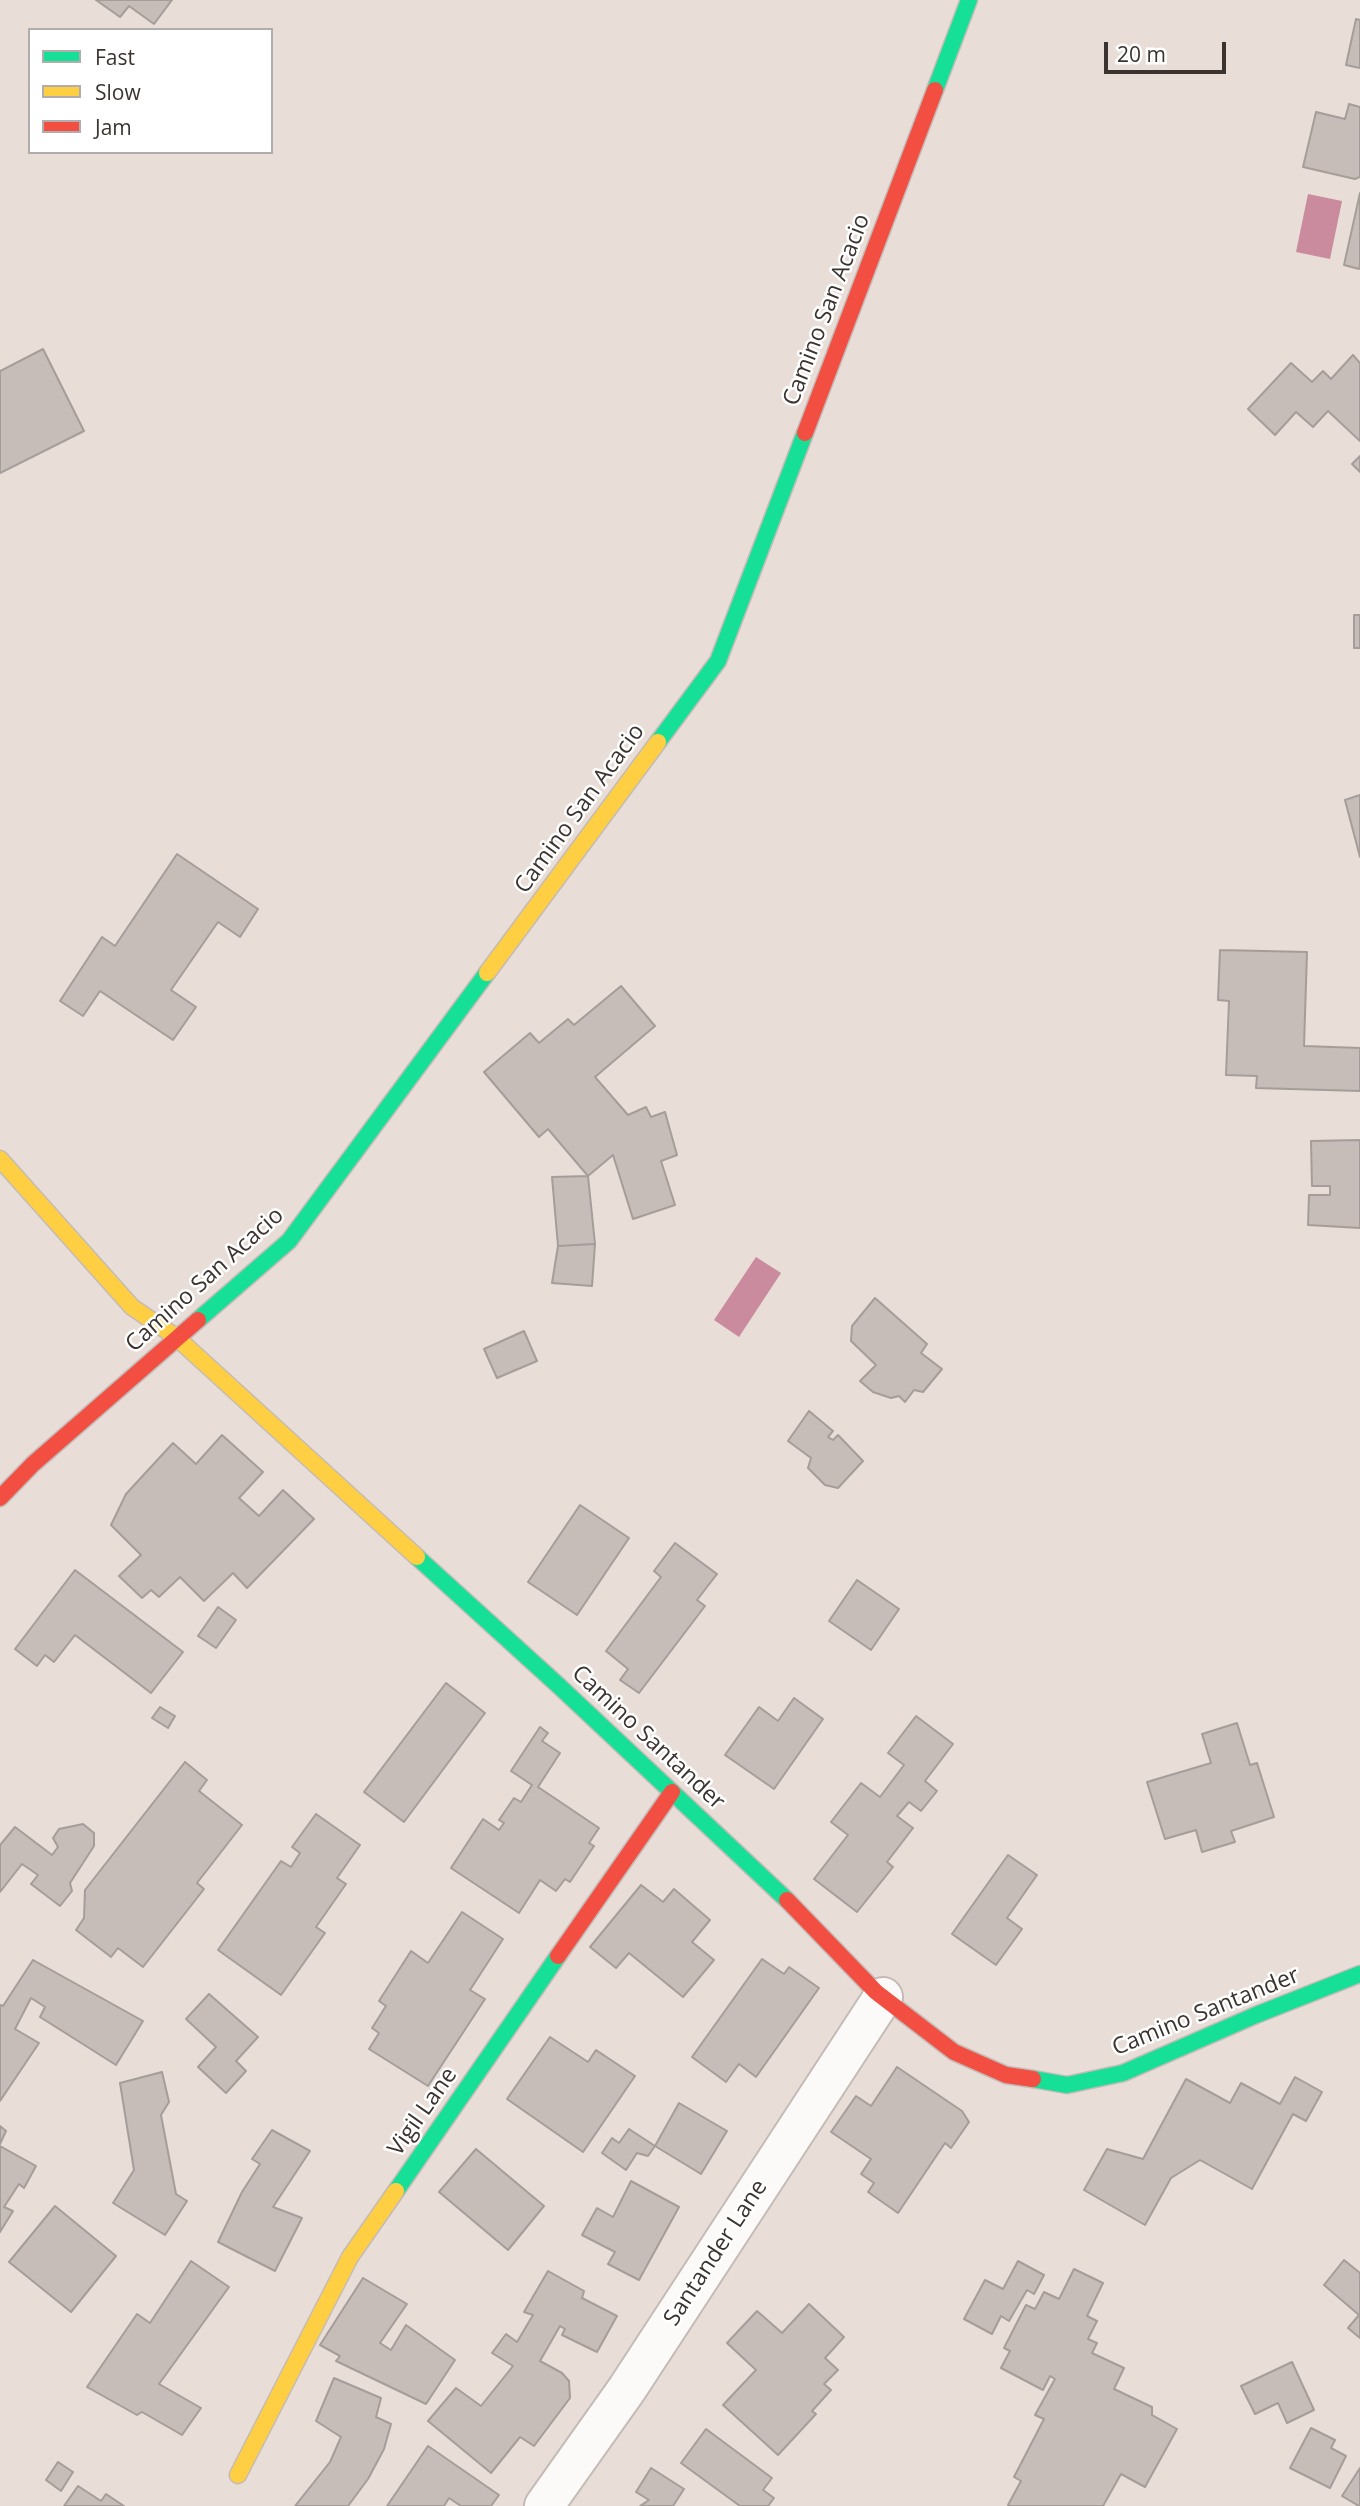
<!DOCTYPE html>
<style>
body{margin:0}
#map{position:relative;width:1360px;height:2506px;overflow:hidden;background:#e8ddd7;font-family:"Open Sans",sans-serif}
canvas{display:block}
.legend{position:absolute;left:28px;top:28px;width:245px;height:126px;box-sizing:border-box;background:#fff;border:2px solid #b1adac;margin:0;padding:9px 12px;list-style:none;font-size:21px;color:#3b332f}
.legend li{display:flex;align-items:center;gap:14px;height:35px}
.legend b{width:35px;border:2px solid #b1adac}
.scale{position:absolute;left:1104px;top:42px;width:122px;height:32px;box-sizing:border-box;border:4px solid #3b332f;border-top:0;padding-left:9px;font-size:21px;line-height:24px;white-space:nowrap;color:#3b332f;-webkit-text-stroke:5px #fff;paint-order:stroke}
</style>
<div id="map">
<canvas width="1360" height="2506"></canvas>
<ul class="legend">
<li><b style="height:9px;background:#16e098"></b>Fast</li>
<li><b style="height:9px;background:#ffcf43"></b>Slow</li>
<li><b style="height:9px;background:#f24e42"></b>Jam</li>
</ul>
<div class="scale">20 m</div>
</div>
<script>
const ctx = document.querySelector('canvas').getContext('2d');
ctx.lineJoin = 'round';
function fillPath(path, color) {
  ctx.fillStyle = color;
  ctx.fill(path, 'evenodd');
}
function toPath(rows) {
  const path = new Path2D();
  for (const r of rows) {
    path.moveTo(r[0], r[1]);
    for (let i = 2; i < r.length; i += 2) path.lineTo(r[i], r[i + 1]);
  }
  return path;
}
function stroke(path, color, width, dash) {
  ctx.strokeStyle = color;
  ctx.lineWidth = width;
  ctx.lineCap = dash ? 'butt' : 'round';
  ctx.setLineDash(dash || []);
  ctx.stroke(path);
}
function label(font, color, halo, rows, align = 'center') {
  ctx.font = font + ' "Open Sans",sans-serif';
  ctx.lineWidth = 5;
  ctx.setLineDash([]);
  ctx.textBaseline = 'middle';
  ctx.strokeStyle = halo;
  ctx.fillStyle = color;
  for (const [text, x, y, turn = 0] of rows) {
    ctx.save();
    ctx.translate(x, y);
    ctx.rotate((+turn || 0) * Math.PI / 180);
    ctx.textAlign = isNaN(turn) ? turn : align;
    if (halo) ctx.strokeText(text, 0, 0);
    ctx.fillText(text, 0, 0);
    ctx.restore();
  }
}
fillPath(toPath([
 [1308,194,1342,201,1330,259,1296,252],
 [756,1257,781,1273,739,1337,714,1320]
]), '#c98b9d');
const building = toPath([
 [96,0,172,0,154,24,129,6,120,17,96,0],
 [1356,19,1360,20,1360,68,1346,65,1356,19],
 [1349,104,1360,107,1360,177,1355,179,1303,167,1316,112,1345,119,1349,104],
 [1360,193,1360,266,1359,269,1344,265,1360,193],
 [43,349,84,431,0,473,0,371,43,349],
 [1353,355,1360,363,1360,441,1328,411,1313,427,1296,412,1275,435,1248,409,1291,363,1312,382,1323,371,1331,379,1353,355],
 [1360,456,1360,472,1352,464,1360,456],
 [1354,615,1360,615,1360,648,1354,648,1354,615],
 [1360,795,1360,857,1345,800,1360,795],
 [177,854,258,909,240,937,218,922,171,990,196,1007,173,1040,100,991,83,1016,60,1001,102,937,115,946,177,854],
 [1220,950,1307,952,1304,1046,1360,1048,1360,1091,1256,1088,1257,1076,1226,1075,1229,1001,1218,1000,1220,950],
 [621,986,655,1026,595,1077,628,1115,646,1107,651,1117,665,1112,677,1155,661,1161,675,1205,633,1219,613,1155,588,1176,548,1129,539,1137,484,1072,530,1033,539,1043,568,1019,574,1025,621,986],
 [1360,1140,1360,1228,1308,1225,1309,1195,1330,1195,1330,1186,1312,1186,1311,1141,1360,1140],
 [588,1176,595,1244,558,1246,552,1177,588,1176],
 [595,1244,592,1286,552,1283,558,1246,595,1244],
 [875,1298,927,1344,921,1353,942,1369,923,1392,914,1390,905,1402,899,1396,891,1398,873,1392,860,1381,876,1365,851,1341,852,1326,875,1298],
 [524,1331,537,1361,497,1378,484,1349,524,1331],
 [809,1411,833,1431,828,1437,833,1440,838,1435,863,1461,838,1488,825,1485,808,1468,811,1458,788,1441,809,1411],
 [222,1435,263,1472,239,1498,259,1516,283,1490,314,1519,247,1588,233,1573,204,1601,180,1577,159,1597,151,1590,142,1598,119,1576,141,1555,111,1525,126,1494,173,1443,196,1464,222,1435],
 [580,1505,629,1538,577,1615,528,1582,580,1505],
 [675,1543,717,1574,697,1600,705,1606,639,1693,620,1680,628,1669,606,1651,661,1577,654,1571,675,1543],
 [75,1570,183,1652,151,1693,75,1635,54,1662,45,1655,37,1666,15,1649,75,1570],
 [857,1580,899,1609,871,1650,829,1621,857,1580],
 [218,1607,236,1620,216,1648,198,1636,218,1607],
 [446,1683,485,1713,404,1822,364,1792,446,1683],
 [794,1698,823,1719,774,1789,725,1755,759,1707,778,1721,794,1698],
 [160,1707,175,1716,168,1728,152,1718,160,1707],
 [916,1716,953,1744,925,1781,937,1791,921,1811,909,1802,897,1816,913,1828,887,1862,893,1867,857,1912,814,1879,848,1835,831,1822,861,1783,880,1797,904,1765,888,1753,916,1716],
 [1237,1723,1250,1765,1257,1763,1274,1817,1231,1831,1235,1842,1202,1852,1196,1830,1165,1839,1147,1782,1211,1763,1202,1734,1237,1723],
 [540,1727,548,1733,542,1741,560,1753,538,1787,599,1828,589,1843,594,1846,570,1882,565,1879,556,1891,540,1880,519,1913,451,1868,483,1819,499,1830,504,1823,499,1820,514,1798,521,1802,532,1785,511,1771,540,1727],
 [185,1762,207,1780,199,1791,242,1825,197,1883,204,1889,143,1967,118,1948,111,1957,76,1930,84,1918,85,1890,185,1762],
 [316,1814,360,1845,337,1878,346,1884,316,1927,325,1933,281,1995,218,1950,281,1861,291,1867,300,1853,292,1847,316,1814],
 [83,1824,94,1833,94,1846,70,1883,72,1891,60,1906,31,1884,38,1875,22,1864,0,1892,0,1845,15,1827,52,1855,58,1847,53,1838,59,1829,83,1824],
 [1008,1855,1037,1875,1007,1918,1022,1929,996,1965,952,1934,1008,1855],
 [641,1885,663,1902,674,1889,710,1920,692,1942,714,1960,683,1997,629,1953,616,1968,590,1947,641,1885],
 [462,1912,503,1939,470,1990,485,1999,428,2086,369,2049,379,2033,372,2028,386,2006,379,2001,411,1951,428,1963,462,1912],
 [762,1959,784,1974,789,1967,819,1988,756,2077,739,2064,726,2082,692,2057,762,1959],
 [33,1960,143,2021,116,2065,40,2017,45,2007,31,1998,15,2029,39,2043,0,2101,0,2005,3,2006,33,1960],
 [209,1994,258,2037,236,2061,246,2071,226,2093,198,2067,216,2047,186,2019,209,1994],
 [550,2037,588,2062,596,2050,635,2076,583,2152,507,2099,550,2037],
 [897,2067,962,2111,969,2122,951,2148,945,2143,898,2213,868,2192,874,2183,861,2174,871,2159,831,2132,856,2096,871,2106,897,2067],
 [162,2072,169,2102,161,2115,176,2194,187,2201,165,2235,113,2203,134,2170,120,2083,162,2072],
 [1295,2077,1322,2092,1306,2121,1293,2114,1252,2189,1200,2160,1171,2178,1145,2225,1084,2190,1107,2149,1143,2159,1186,2079,1230,2103,1241,2083,1280,2104,1295,2077],
 [679,2103,727,2131,701,2174,655,2146,679,2103],
 [0,2126,6,2131,0,2144,0,2126],
 [629,2129,655,2146,648,2156,637,2153,626,2170,602,2153,612,2138,619,2143,629,2129],
 [272,2130,310,2151,273,2207,302,2218,275,2271,218,2242,242,2192,260,2164,252,2159,272,2130],
 [0,2146,36,2166,24,2188,19,2184,4,2207,13,2211,0,2232,0,2146],
 [476,2149,544,2206,508,2250,439,2192,476,2149],
 [631,2181,679,2207,639,2280,608,2264,615,2252,582,2235,597,2208,613,2217,631,2181],
 [55,2206,116,2256,71,2312,9,2262,55,2206],
 [1344,2260,1360,2273,1360,2338,1348,2328,1359,2315,1324,2285,1344,2260],
 [191,2261,229,2287,159,2384,201,2408,182,2435,142,2412,137,2415,87,2387,137,2314,150,2323,191,2261],
 [1018,2261,1044,2275,1034,2294,1027,2290,1009,2321,1001,2316,992,2334,964,2319,985,2280,1003,2289,1018,2261],
 [1074,2269,1103,2283,1087,2316,1097,2321,1088,2339,1097,2343,1092,2353,1124,2368,1114,2389,1152,2407,1152,2415,1177,2429,1145,2487,1121,2474,1103,2506,1010,2506,1008,2505,1021,2481,1014,2477,1044,2419,1035,2415,1055,2379,1050,2376,1043,2390,1001,2368,1010,2351,1004,2348,1026,2305,1035,2309,1044,2292,1059,2299,1074,2269],
 [548,2271,584,2291,582,2298,617,2316,597,2352,562,2335,565,2329,560,2326,540,2361,562,2373,569,2381,570,2398,534,2446,520,2437,491,2473,428,2421,456,2388,481,2406,513,2366,492,2353,506,2334,517,2342,533,2315,524,2312,548,2271],
 [363,2278,407,2304,380,2343,391,2350,406,2325,455,2360,426,2404,336,2361,340,2356,320,2345,363,2278],
 [809,2304,844,2337,825,2358,838,2370,824,2384,831,2390,812,2411,816,2414,778,2455,723,2405,756,2370,727,2343,757,2311,782,2333,809,2304],
 [1292,2362,1314,2410,1287,2423,1278,2403,1255,2414,1241,2386,1292,2362],
 [334,2378,381,2398,376,2417,391,2424,384,2449,368,2479,348,2506,295,2506,330,2462,341,2437,316,2421,334,2378],
 [1311,2428,1335,2440,1331,2448,1346,2456,1330,2488,1290,2468,1311,2428],
 [706,2429,772,2478,763,2490,774,2498,768,2506,740,2506,681,2463,706,2429],
 [428,2446,499,2495,491,2506,461,2506,449,2498,444,2506,387,2506,428,2446],
 [58,2462,73,2472,61,2491,46,2480,58,2462],
 [651,2468,684,2489,673,2506,640,2506,649,2500,636,2492,651,2468],
 [1360,2468,1360,2506,1359,2506,1342,2496,1360,2468],
 [78,2486,101,2501,106,2494,124,2506,64,2506,78,2486]
]);
fillPath(building, '#c6bdb9');
stroke(building, '#a59d9a', 2);
const street = toPath([
 [544,2506,627,2389,883,1997]
]);
const fast = toPath([
 [935,90,969,0],
 [658,742,718,661,805,433],
 [198,1320,289,1241,487,973],
 [417,1557,559,1686,787,1900],
 [1033,2079,1067,2085,1123,2073,1256,2015,1360,1974],
 [396,2191,558,1956]
]);
const slow = toPath([
 [487,973,658,742],
 [0,1159,132,1307,176,1337,417,1557],
 [238,2475,350,2257,396,2191]
]);
const jam = toPath([
 [805,433,935,90],
 [0,1498,33,1464,198,1320],
 [787,1900,876,1992,954,2052,1006,2075,1033,2079],
 [558,1956,672,1792]
]);
stroke(street, '#c4bbb7', 42);
stroke(fast, '#c4bbb7', 19);
stroke(slow, '#c4bbb7', 19);
stroke(jam, '#c4bbb7', 19);
stroke(street, '#fcfaf9', 38);
stroke(fast, '#16e098', 16);
stroke(slow, '#ffcf43', 16);
stroke(jam, '#f24e42', 16);
label('23px', '#3b332f', '#fff', [
 ["Camino San Acacio",827,310,-69],
 ["Camino San Acacio",580,809,-54],
 ["Camino San Acacio",205,1280,-42],
 ["Camino Santander",648,1738,43],
 ["Camino Santander",1206,2012,-22],
 ["Vigil Lane",423,2112,-55],
 ["Santander Lane",716,2253,-57]
]);
</script>
